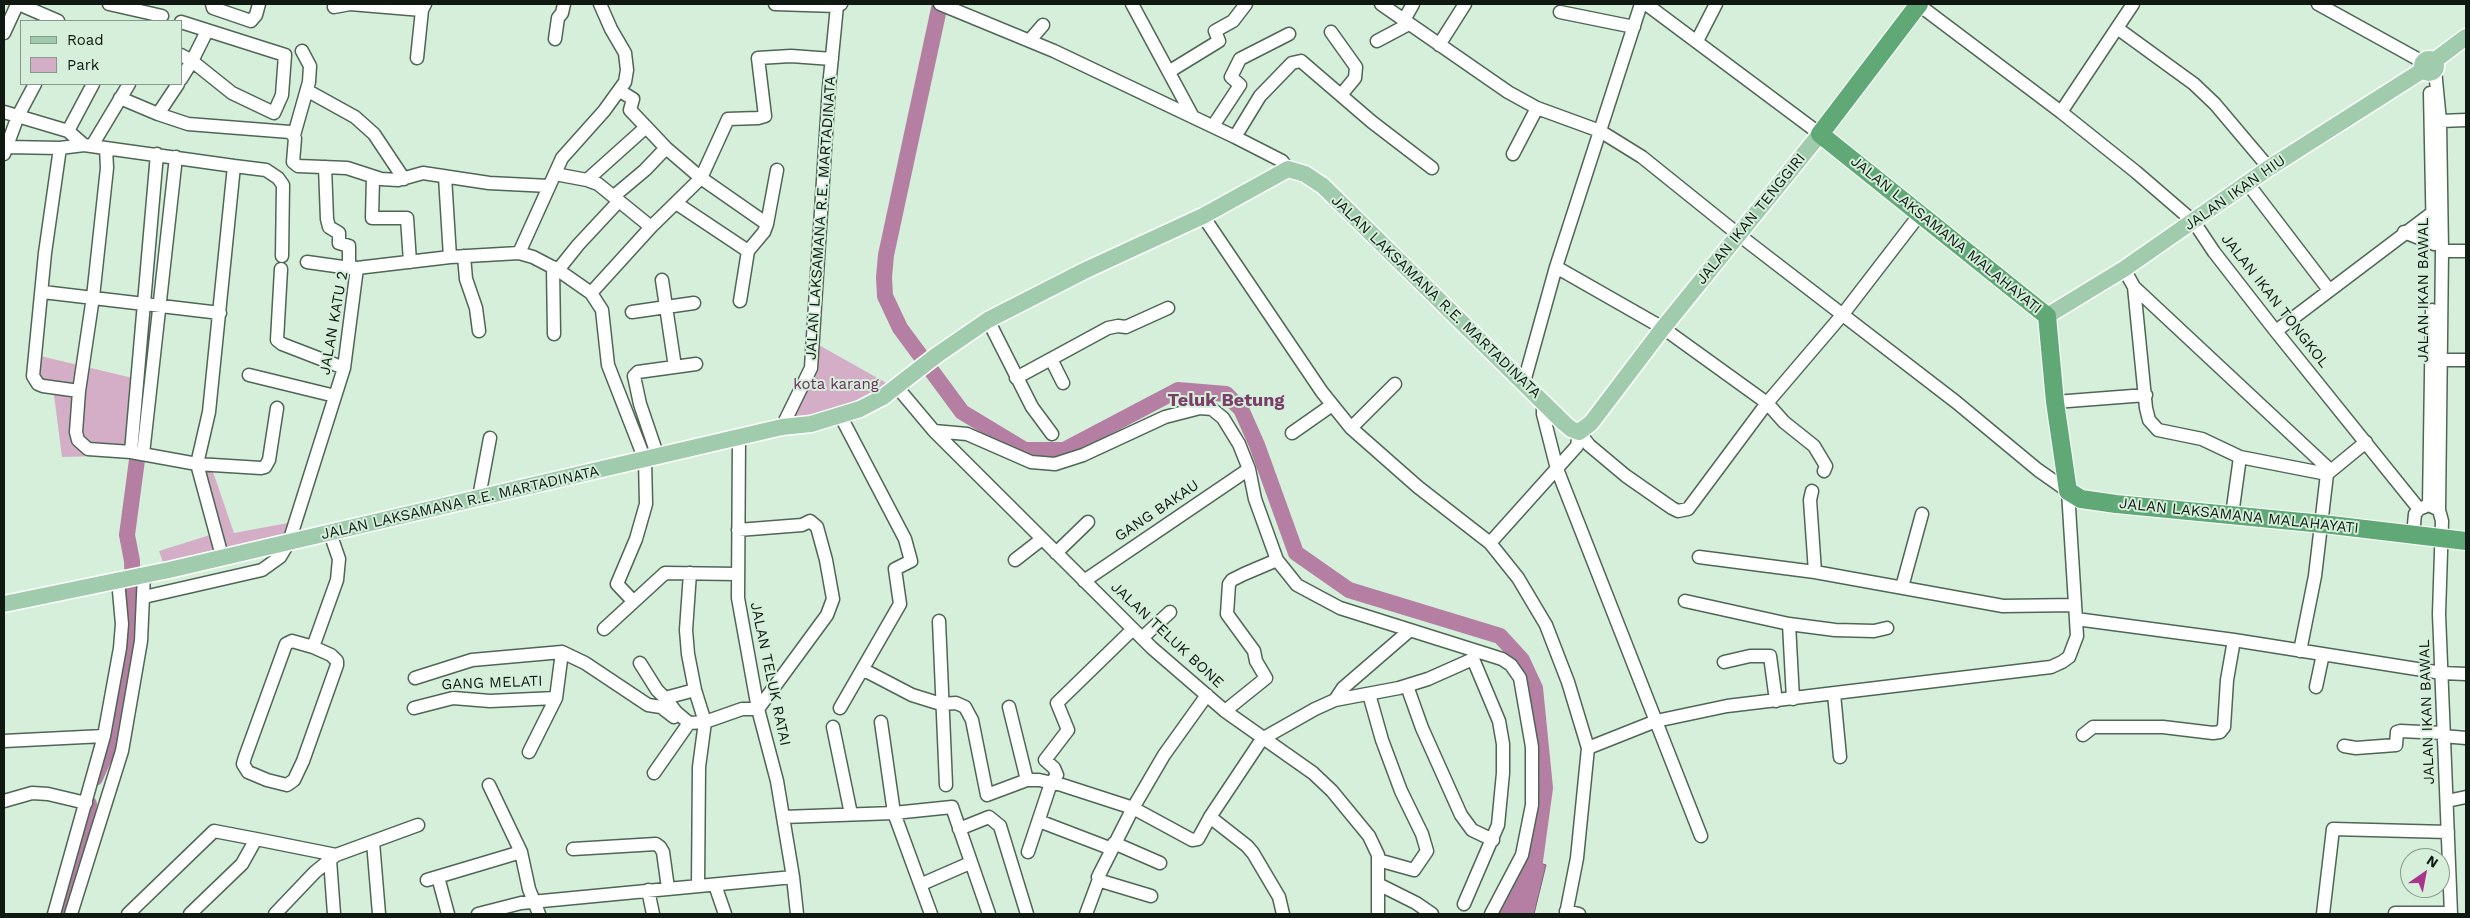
<!DOCTYPE html>
<style>
body{margin:0}
#map{position:relative;width:2470px;height:918px;overflow:hidden;background:#d5efdb;font-family:"Work Sans",sans-serif}
canvas{display:block}
.frame{position:absolute;inset:0;border:5px solid #0f1811;pointer-events:none}
.legend{position:absolute;left:20px;top:20px;width:162px;height:65px;box-sizing:border-box;background:#d5efdb;border:1px solid #86998a;margin:0;padding:6px 9px;list-style:none;font-size:15px;color:#0f1811}
.legend li{display:flex;align-items:center;gap:10px;height:25px}
.legend b{width:25px;border:1px solid #86998a}
.north{position:absolute;left:2400px;top:848px;width:50px;height:50px;box-sizing:border-box;background:#d5efdb;border:1px solid #86998a;border-radius:50%;rotate:33deg;font-size:14px;font-weight:700;line-height:20px;text-align:center;color:#0f1811}
.north::after{content:'';display:block;margin:auto;width:18px;height:22px;background:#aa358d;clip-path:polygon(50% 0,100% 100%,50% 72%,0 100%)}
</style>
<div id="map">
<canvas width="2470" height="918"></canvas>
<div class="frame"></div>
<ul class="legend">
<li><b style="height:6px;background:#a0cbad"></b>Road</li>
<li><b style="height:14px;background:#d4aec7"></b>Park</li>
</ul>
<div class="north">N</div>
</div>
<script>
const ctx = document.querySelector('canvas').getContext('2d');
ctx.lineJoin = 'round';
function fillPath(path, color) {
  ctx.fillStyle = color;
  ctx.fill(path, 'evenodd');
}
function toPath(rows) {
  const path = new Path2D();
  for (const r of rows) {
    if (r.length === 3) {
      path.moveTo(r[0] + r[2], r[1]);
      path.arc(r[0], r[1], r[2], 0, 2 * Math.PI);
      continue;
    }
    path.moveTo(r[0], r[1]);
    for (let i = 2; i < r.length; i += 2) path.lineTo(r[i], r[i + 1]);
  }
  return path;
}
function stroke(path, color, width, dash) {
  ctx.strokeStyle = color;
  ctx.lineWidth = width;
  ctx.lineCap = dash ? 'butt' : 'round';
  ctx.setLineDash(dash || []);
  ctx.stroke(path);
}
function label(font, color, halo, rows, align = 'center') {
  ctx.font = font + ' "Work Sans",sans-serif';
  ctx.lineWidth = 4;
  ctx.setLineDash([]);
  ctx.textBaseline = 'middle';
  ctx.strokeStyle = halo;
  ctx.fillStyle = color;
  for (const [text, x, y, turn = 0] of rows) {
    ctx.save();
    ctx.translate(x, y);
    ctx.rotate((+turn || 0) * Math.PI / 180);
    ctx.textAlign = isNaN(turn) ? turn : align;
    if (halo) ctx.strokeText(text, 0, 0);
    ctx.fillText(text, 0, 0);
    ctx.restore();
  }
}
fillPath(toPath([
 [817,344,890,385,882,394,790,425],
 [36,355,137,379,131,452,97,456,62,457,54,395,35,387],
 [211,466,234,533,288,523,289,537,164,565,159,551,210,535,192,468]
]), '#d4aec7');
const water = toPath([
 [1524,857,1546,865,1534,914,1492,914,1524,857]
]);
fillPath(water, '#b47fa3');
stroke(water, '#826077', 1);
stroke(toPath([
 [940,4,886,255,884,277,885,296,900,328,962,412,1025,450,1064,450,1178,390,1226,394,1241,409,1257,445,1296,553,1349,590,1500,636,1522,660,1535,688,1545,788,1535,861],
 [95,778,107,751,123,670,134,635,132,561,127,535,137,460],
 [61,914,79,863,89,804]
]), '#b47fa3', 16);
const minor = toPath([
 [109,4,162,16],
 [212,4,213,8,251,21,256,15,259,4],
 [775,4,837,6],
 [940,4,1054,51,1235,137,1282,161,1288,169],
 [1132,4,1193,117],
 [1381,4,1508,92,1537,108,1600,131,1642,157,1739,235,1956,402,2038,470,2068,491,2077,636,2069,657,2062,662,2051,667,1727,706,1656,721,1588,748],
 [1646,4,1820,134],
 [2318,4,2423,62],
 [1919,5,2061,112,2136,172,2194,222,2214,252,2274,329,2419,509],
 [334,7,350,4,422,10,425,4],
 [1560,12,1634,27],
 [1404,20,1413,4],
 [181,22,285,55,282,95,274,113,232,93,192,61,207,31],
 [2117,28,2194,84,2215,104,2269,168],
 [1331,32,1356,67,1355,78,1341,95],
 [4,33,16,7,21,5,58,21],
 [555,39,558,18,562,13,564,4],
 [1030,40,1043,25],
 [1377,41,1409,24],
 [1697,41,1716,4],
 [1439,45,1465,4],
 [181,55,192,61,181,79],
 [417,58,422,10],
 [2435,70,2440,121,2442,251,2439,510],
 [1170,71,1219,41,1215,31,1233,21,1246,4],
 [308,91,355,117,374,134,404,179],
 [620,91,633,99,630,110,666,148,701,178,767,224],
 [2430,93,2433,243],
 [120,98,158,114,188,124,290,132,295,138,293,162,298,166,347,168,381,179,398,180,423,173,489,183,549,186],
 [4,112,68,131,84,145,234,166,209,412,197,464,222,556],
 [2061,112,2133,4],
 [158,114,178,84],
 [2440,121,2466,120],
 [1213,126,1240,85,1231,77,1240,59,1289,34],
 [68,131,93,84],
 [294,135,309,82,310,66,302,51],
 [1235,137,1260,96,1292,63,1301,61,1372,122,1432,168],
 [93,144,129,84],
 [7,147,60,148,84,145],
 [60,148,45,253,33,376,38,384,43,386,79,391],
 [106,148,107,168,93,297,79,391,76,432,78,440,88,449,131,452,197,464,261,468,265,467,269,460,277,408],
 [4,154,18,116,35,84],
 [1513,154,1537,108],
 [234,166,266,170,278,178,283,185,282,256],
 [325,167,327,219,329,227,339,233,339,243,349,246,349,265,357,269],
 [555,174,587,180,598,184,651,227],
 [373,177,372,218,407,218,410,262],
 [445,177,450,257],
 [587,180,645,128],
 [2248,184,2329,290],
 [614,196,645,170,666,148],
 [676,203,748,251],
 [1203,216,1322,392,1351,428,1418,487,1490,543,1518,578,1546,625,1568,682,1588,748,1577,858,1566,914],
 [2404,232,2434,244],
 [748,251,764,232,767,224,777,170],
 [2442,251,2466,251],
 [519,253,562,158,604,111,625,82,627,70,625,53,611,29,600,4],
 [464,256,466,279,476,308,479,331],
 [307,262,357,269],
 [553,267,554,334],
 [1556,267,1663,328,1767,403,1784,422,1814,446,1826,466,1824,471],
 [281,269,277,340,282,344,344,368],
 [2124,269,2134,287,2330,470],
 [558,270,578,245,619,201],
 [662,280,675,367],
 [2134,287,2146,408,2149,420,2158,430,2202,439,2240,457,2327,474],
 [43,292,220,313],
 [591,293,651,227,701,178,728,119,758,118,765,116,758,58,791,56,832,59],
 [740,301,748,251],
 [632,312,694,303],
 [988,320,1032,407,1052,434],
 [2276,331,2432,213],
 [1051,359,1063,383],
 [2441,360,2466,360],
 [249,375,335,396],
 [1016,378,1108,328,1118,326,1126,327,1168,308],
 [1524,382,1556,267,1641,4],
 [897,387,934,431,1152,648,1225,711,1313,773,1332,791,1369,836,1378,855,1378,914],
 [1543,402,1543,414,1557,469,1701,836],
 [2055,402,2146,395],
 [840,415,905,539,911,561,895,569,900,604,840,708],
 [782,427,811,368,829,87,837,6,841,4],
 [1351,428,1395,384],
 [934,431,967,434,1031,462,1055,464,1083,455,1165,417,1200,408,1212,409,1223,418,1239,444,1249,469,1255,499,1277,560,1297,585,1340,608,1502,659,1511,665,1520,678,1532,747,1532,805,1522,855,1491,914],
 [1579,432,1589,445,1626,476,1672,508,1678,511,1688,509,1767,403,1843,314,1920,214],
 [1292,433,1332,405],
 [739,437,738,598,758,709,777,781,793,877,797,914],
 [131,452,157,154],
 [143,454,176,157],
 [658,457,640,404,634,376,638,372,696,364],
 [2327,474,2366,442],
 [1812,491,1810,500,1815,572],
 [479,497,490,438],
 [2429,505,2432,310],
 [2232,515,2240,457],
 [2413,535,2415,514,2419,509,2429,505,2439,510,2442,521,2439,614,2451,914],
 [1490,543,1577,446,1579,432],
 [1056,553,1088,522],
 [1699,557,1815,572,2003,606,2075,605],
 [1015,560,1042,539],
 [690,573,686,630,688,654,695,690,705,722,699,767,698,886],
 [1084,581,1249,469],
 [1902,587,1922,514],
 [144,597,262,570,280,557,289,542,344,368,357,268,450,257,519,253,533,257,558,270,591,293,602,310,608,365,645,460,646,504,636,539,617,584,633,601],
 [1685,601,1789,624,1835,630,1874,631,1887,628],
 [2076,619,2234,640,2442,673,2466,674],
 [939,621,946,785],
 [1789,624,1793,699],
 [604,629,665,573,738,574],
 [1142,638,1170,612],
 [313,647,331,655,337,661,337,665,303,761,294,780,287,785,267,780,248,772,243,764,245,757,286,644,292,641,313,647,337,580,339,559,330,533],
 [2300,651,2315,576,2327,474],
 [1724,662,1750,656,1770,656,1776,701],
 [640,663,657,690,665,698,695,690],
 [864,670,912,695,941,704,956,703,965,707,972,720,987,795,1027,780,1039,780,1062,785,1133,808,1164,755,1207,695],
 [415,678,472,660,562,652,585,663,648,705,661,707,674,717],
 [1407,686,1422,728,1461,815,1472,830,1493,840],
 [2316,687,2323,654],
 [1369,694,1382,740,1401,791,1422,834,1427,851,1414,870,1378,860],
 [1834,694,1840,757],
 [665,698,676,712,689,723,705,722,742,709,758,709,827,615,833,599,826,560,817,527,810,521,802,525,738,530],
 [1335,700,1343,688,1409,631],
 [1009,707,1027,780],
 [414,708,453,698,490,701,556,698],
 [1225,711,1266,678,1256,661,1254,651,1227,614,1229,584,1232,580,1244,574,1277,560],
 [881,722,894,813,931,914],
 [833,727,851,814],
 [2083,735,2093,727,2163,727,2213,733,2220,732,2224,727,2227,680,2234,640],
 [2443,736,2466,738],
 [4,741,104,736],
 [2344,746,2356,748,2396,745,2397,732,2400,731,2443,733],
 [529,752,556,698,562,652],
 [654,773,689,723],
 [489,785,521,852,529,889,539,914],
 [4,801,32,793,48,794,86,803],
 [2447,801,2466,797],
 [783,817,894,813,952,807,989,914],
 [1210,817,1247,846,1253,853,1279,897,1283,914],
 [1039,821,1112,849],
 [959,829,989,817,1000,826,1027,914],
 [373,842,379,914],
 [1114,843,1160,863],
 [573,849,656,844,660,847,663,852,668,888],
 [1028,852,1051,783,1057,775,1054,768,1045,760,1068,730,1057,703,1133,629],
 [330,860,334,914],
 [438,877,448,914],
 [427,880,521,852],
 [922,884,970,863],
 [1378,884,1416,903,1432,914],
 [715,885,725,914],
 [648,890,653,914],
 [1151,896,1101,881,1098,877,1133,808,1192,840,1198,839,1210,817,1262,739,1315,709,1335,700,1399,688,1428,679,1473,659,1475,652],
 [1464,904,1498,825,1503,773,1503,744,1499,721,1473,659],
 [1566,911,1579,914],
 [2395,913,2451,913],
 [54,914,104,736,120,648,122,624,118,580],
 [71,914,122,751,141,641,144,574],
 [128,914,214,831,256,839],
 [190,914,242,864,256,839,336,855],
 [275,914,315,872,336,855,418,825],
 [478,914,521,903,793,877],
 [1086,914,1099,879],
 [2323,914,2333,829,2448,832]
]);
const major = toPath([
 [2429,66,7],
 [2434,61,2466,37],
 [2047,316,2124,269,2269,168,2423,70],
 [4,604,169,570,782,427,811,424,860,409,883,397,937,355,988,320,1086,270,1203,216,1288,169,1305,174,1323,186,1564,423,1571,429,1579,432,1591,423,1663,328,1820,134]
]);
const highway = toPath([
 [1919,4,1820,134,2047,316,2055,402,2068,491,2081,499,2116,504,2323,524,2466,541]
]);
stroke(minor, '#4f6655', 15);
stroke(major, '#fff', 19);
stroke(highway, '#fff', 20);
stroke(minor, '#fff', 12);
stroke(major, '#a0cbad', 16);
stroke(highway, '#60a876', 18);
label('15px', '#0f1811', '#d5efdb', [
 ["JALAN IKAN HIU",2235,193,-35],
 ["JALAN LAKSAMANA R.E. MARTADINATA",821,218,-86],
 ["JALAN IKAN TENGGIRI",1751,219,-51],
 ["JALAN LAKSAMANA MALAHAYATI",1946,235,39],
 ["JALAN IKAN BAWAL",2424,290,-90],
 ["JALAN LAKSAMANA R.E. MARTADINATA",1436,297,44],
 ["JALAN IKAN TONGKOL",2275,301,52],
 ["JALAN KATU 2",334,323,-80],
 ["JALAN LAKSAMANA R.E. MARTADINATA",460,503,-13],
 ["GANG BAKAU",1157,511,-34],
 ["JALAN LAKSAMANA MALAHAYATI",2239,516,6],
 ["JALAN TELUK BONE",1167,635,43],
 ["JALAN TELUK RATAI",770,674,78],
 ["GANG MELATI",492,683,-2],
 ["JALAN IKAN BAWAL",2427,712,-92]
]);
label('15px', '#6c2c5b', '#d5efdb', [
 ["kota karang",836,385]
]);
label('bold 18px', '#7a3e68', '#d5efdb', [
 ["Teluk Betung",1226,401]
]);
</script>
